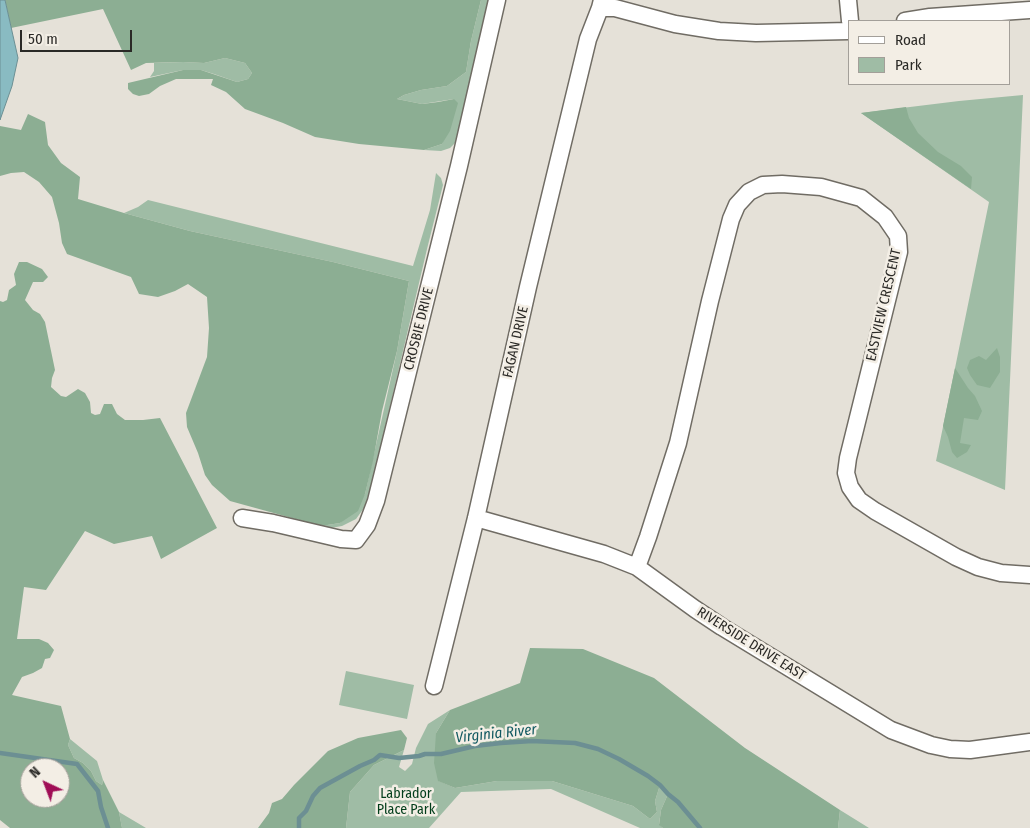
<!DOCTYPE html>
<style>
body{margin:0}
#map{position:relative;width:1030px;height:828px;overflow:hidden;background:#e5e1d8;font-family:"Fira Sans Condensed",sans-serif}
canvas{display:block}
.legend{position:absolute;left:848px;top:20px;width:162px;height:65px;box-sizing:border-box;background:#f3eee5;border:1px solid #a39f99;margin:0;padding:6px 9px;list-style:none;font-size:15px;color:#2a2926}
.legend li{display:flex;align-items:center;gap:10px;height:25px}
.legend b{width:25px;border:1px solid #a39f99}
.north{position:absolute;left:20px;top:758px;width:50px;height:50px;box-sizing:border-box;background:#f3eee5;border:1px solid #a39f99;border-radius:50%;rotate:317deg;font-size:14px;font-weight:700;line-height:20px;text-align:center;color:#2a2926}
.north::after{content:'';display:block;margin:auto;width:18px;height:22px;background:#a00e56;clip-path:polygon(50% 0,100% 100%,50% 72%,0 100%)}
.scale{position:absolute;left:20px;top:30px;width:112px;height:22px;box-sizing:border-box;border:2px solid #2a2926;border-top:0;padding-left:6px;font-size:15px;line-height:18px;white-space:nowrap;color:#2a2926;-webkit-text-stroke:4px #f3eee5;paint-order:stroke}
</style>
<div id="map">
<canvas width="1030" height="828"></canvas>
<ul class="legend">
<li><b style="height:6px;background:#fff"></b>Road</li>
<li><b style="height:14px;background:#9fbca5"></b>Park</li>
</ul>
<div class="north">N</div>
<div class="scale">50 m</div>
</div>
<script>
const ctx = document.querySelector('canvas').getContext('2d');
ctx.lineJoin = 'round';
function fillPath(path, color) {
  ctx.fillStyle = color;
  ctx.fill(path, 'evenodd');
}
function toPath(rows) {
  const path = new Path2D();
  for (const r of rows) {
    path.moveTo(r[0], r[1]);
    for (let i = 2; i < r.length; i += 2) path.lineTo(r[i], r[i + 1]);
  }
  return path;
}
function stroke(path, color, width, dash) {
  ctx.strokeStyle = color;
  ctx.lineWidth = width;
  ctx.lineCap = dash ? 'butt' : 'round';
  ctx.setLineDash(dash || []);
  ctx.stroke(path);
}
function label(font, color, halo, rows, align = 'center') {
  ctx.font = font + ' "Fira Sans Condensed",sans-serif';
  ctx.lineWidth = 5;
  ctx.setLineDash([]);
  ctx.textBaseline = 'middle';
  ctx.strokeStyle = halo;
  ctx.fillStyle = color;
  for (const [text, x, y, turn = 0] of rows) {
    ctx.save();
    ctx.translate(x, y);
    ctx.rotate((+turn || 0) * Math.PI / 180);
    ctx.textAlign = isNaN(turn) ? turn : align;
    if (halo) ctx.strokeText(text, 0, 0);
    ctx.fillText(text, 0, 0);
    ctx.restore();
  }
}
fillPath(toPath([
 [481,0,488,0,475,64,455,143,450,148,441,151,424,150,442,144,454,99,422,104,397,99,404,95,421,90,447,86,466,72,471,41],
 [225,58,245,63,252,73,248,79,237,82,214,74,201,70,183,70,150,77,154,71,154,63,183,62,204,63],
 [1023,95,1005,490,936,461,989,202,861,113,959,101],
 [436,173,441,178,443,185,427,249,371,487,364,508,356,519,342,526,331,528,321,526,340,523,365,494,397,351,409,281,333,262,190,231,124,213,138,207,148,200,413,266,430,210],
 [346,671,414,685,407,719,339,705],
 [450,710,436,733,439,781,455,788,497,781,552,781,633,806,650,819,657,812,655,801,660,785,668,794,661,810,659,824,663,828,640,828,551,789,461,792,429,828,346,828,350,792,374,765,404,750,399,767,405,771,412,764,416,748,428,724],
 [70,739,97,761,103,780,102,785,96,781,91,771,83,763,74,758,68,745],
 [840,810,869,828,838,828],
 [119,812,141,825,146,828,122,828]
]), '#9fbca5');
fillPath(toPath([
 [5,0,481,0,471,41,466,72,447,86,421,90,404,95,397,99,422,104,438,102,454,99,458,103,450,131,442,144,424,150,359,144,315,137,283,123,245,109,226,92,211,85,213,79,176,79,160,86,149,94,139,96,133,94,128,89,128,83,183,70,201,70,237,82,248,79,252,73,245,63,225,58,204,63,183,62,146,63,131,70,103,9,11,28],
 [906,107,909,118,918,133,938,152,961,166,972,177,971,189,861,113],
 [28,114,45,122,48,145,61,163,80,177,78,199,124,213,190,231,333,262,409,281,397,351,382,411,373,461,365,494,358,511,340,523,321,526,230,501,212,485,205,475,198,453,187,427,186,413,207,357,209,328,207,297,188,284,175,291,158,297,139,294,131,277,67,254,62,243,59,223,52,197,39,182,24,172,11,173,0,176,0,126,21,130],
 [19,262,27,262,42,269,48,277,43,282,33,282,25,300,33,310,40,314,45,322,55,370,52,378,51,387,61,396,66,397,78,389,85,393,90,402,91,413,95,415,100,414,104,404,112,404,117,414,125,420,143,420,160,418,217,528,161,559,152,536,114,544,85,531,46,590,24,587,17,639,39,639,48,643,54,650,50,658,45,659,42,668,33,673,22,677,12,695,61,706,70,739,68,745,74,758,83,763,91,771,96,781,102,785,103,780,119,812,122,828,10,828,0,820,0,301,3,302,7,300,9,290,16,285,14,274],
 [30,768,60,768,60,798,30,798],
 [997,348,1000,357,1000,372,990,388,977,385,970,375,967,368,970,360,979,356,986,360],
 [955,368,968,388,975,396,982,411,978,420,964,418,960,443,971,445,967,452,957,458,952,452,948,437,943,426],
 [530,648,583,649,654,678,745,748,840,810,838,828,663,828,659,825,661,810,668,794,660,785,655,801,657,812,650,819,633,806,552,781,497,781,455,788,438,781,434,763,436,733,450,710,520,683],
 [401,730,407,738,404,750,374,765,350,792,346,828,258,828,269,813,272,803,282,799,294,785,328,751,358,738]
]), '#8cae93');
const water = toPath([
 [0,0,5,0,18,58,12,86,0,120,0,0]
]);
fillPath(water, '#89bbc2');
stroke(water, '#6c8f93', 1);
stroke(toPath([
 [0,753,77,764,98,791,101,807,108,828],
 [299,828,299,818,306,811,313,796,320,788,360,766,374,760,380,755,399,758,419,756,425,754,441,754,475,746,501,743,532,741,575,743,598,749,619,759,648,776,660,785,668,794,678,802,700,828]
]), '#6c8f93', 4.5);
const street = toPath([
 [848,0,850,21],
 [600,8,615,8,675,24,719,31,756,33,849,31],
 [905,21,930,17,1030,10],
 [242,518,273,523,341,539,356,540,367,525,376,501,459,166,497,0],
 [476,518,604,554,637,567,695,609,722,627,891,730,931,745,950,749,970,750,1030,742],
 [637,567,648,537,678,443,710,301,731,219,737,205,749,192,763,185,782,184,821,187,861,198,885,217,898,236,899,252,848,458,846,473,850,487,859,500,875,511,956,557,978,567,1001,573,1030,575],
 [434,686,476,518,528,287,588,39,600,8,602,0]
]);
stroke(street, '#706c64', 19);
stroke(street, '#fff', 16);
label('14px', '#2a2926', '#f3eee5', [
 ["EASTVIEW CRESCENT",884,305,-77],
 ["CROSBIE DRIVE",419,329,-76],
 ["FAGAN DRIVE",516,342,-77],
 ["RIVERSIDE DRIVE EAST",751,644,32]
]);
label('14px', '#013d1a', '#f3eee5', [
 ["Labrador",406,794],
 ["Place Park",406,810]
]);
label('italic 15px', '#115961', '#f3eee5', [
 ["Virginia River",496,734,-6]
]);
</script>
